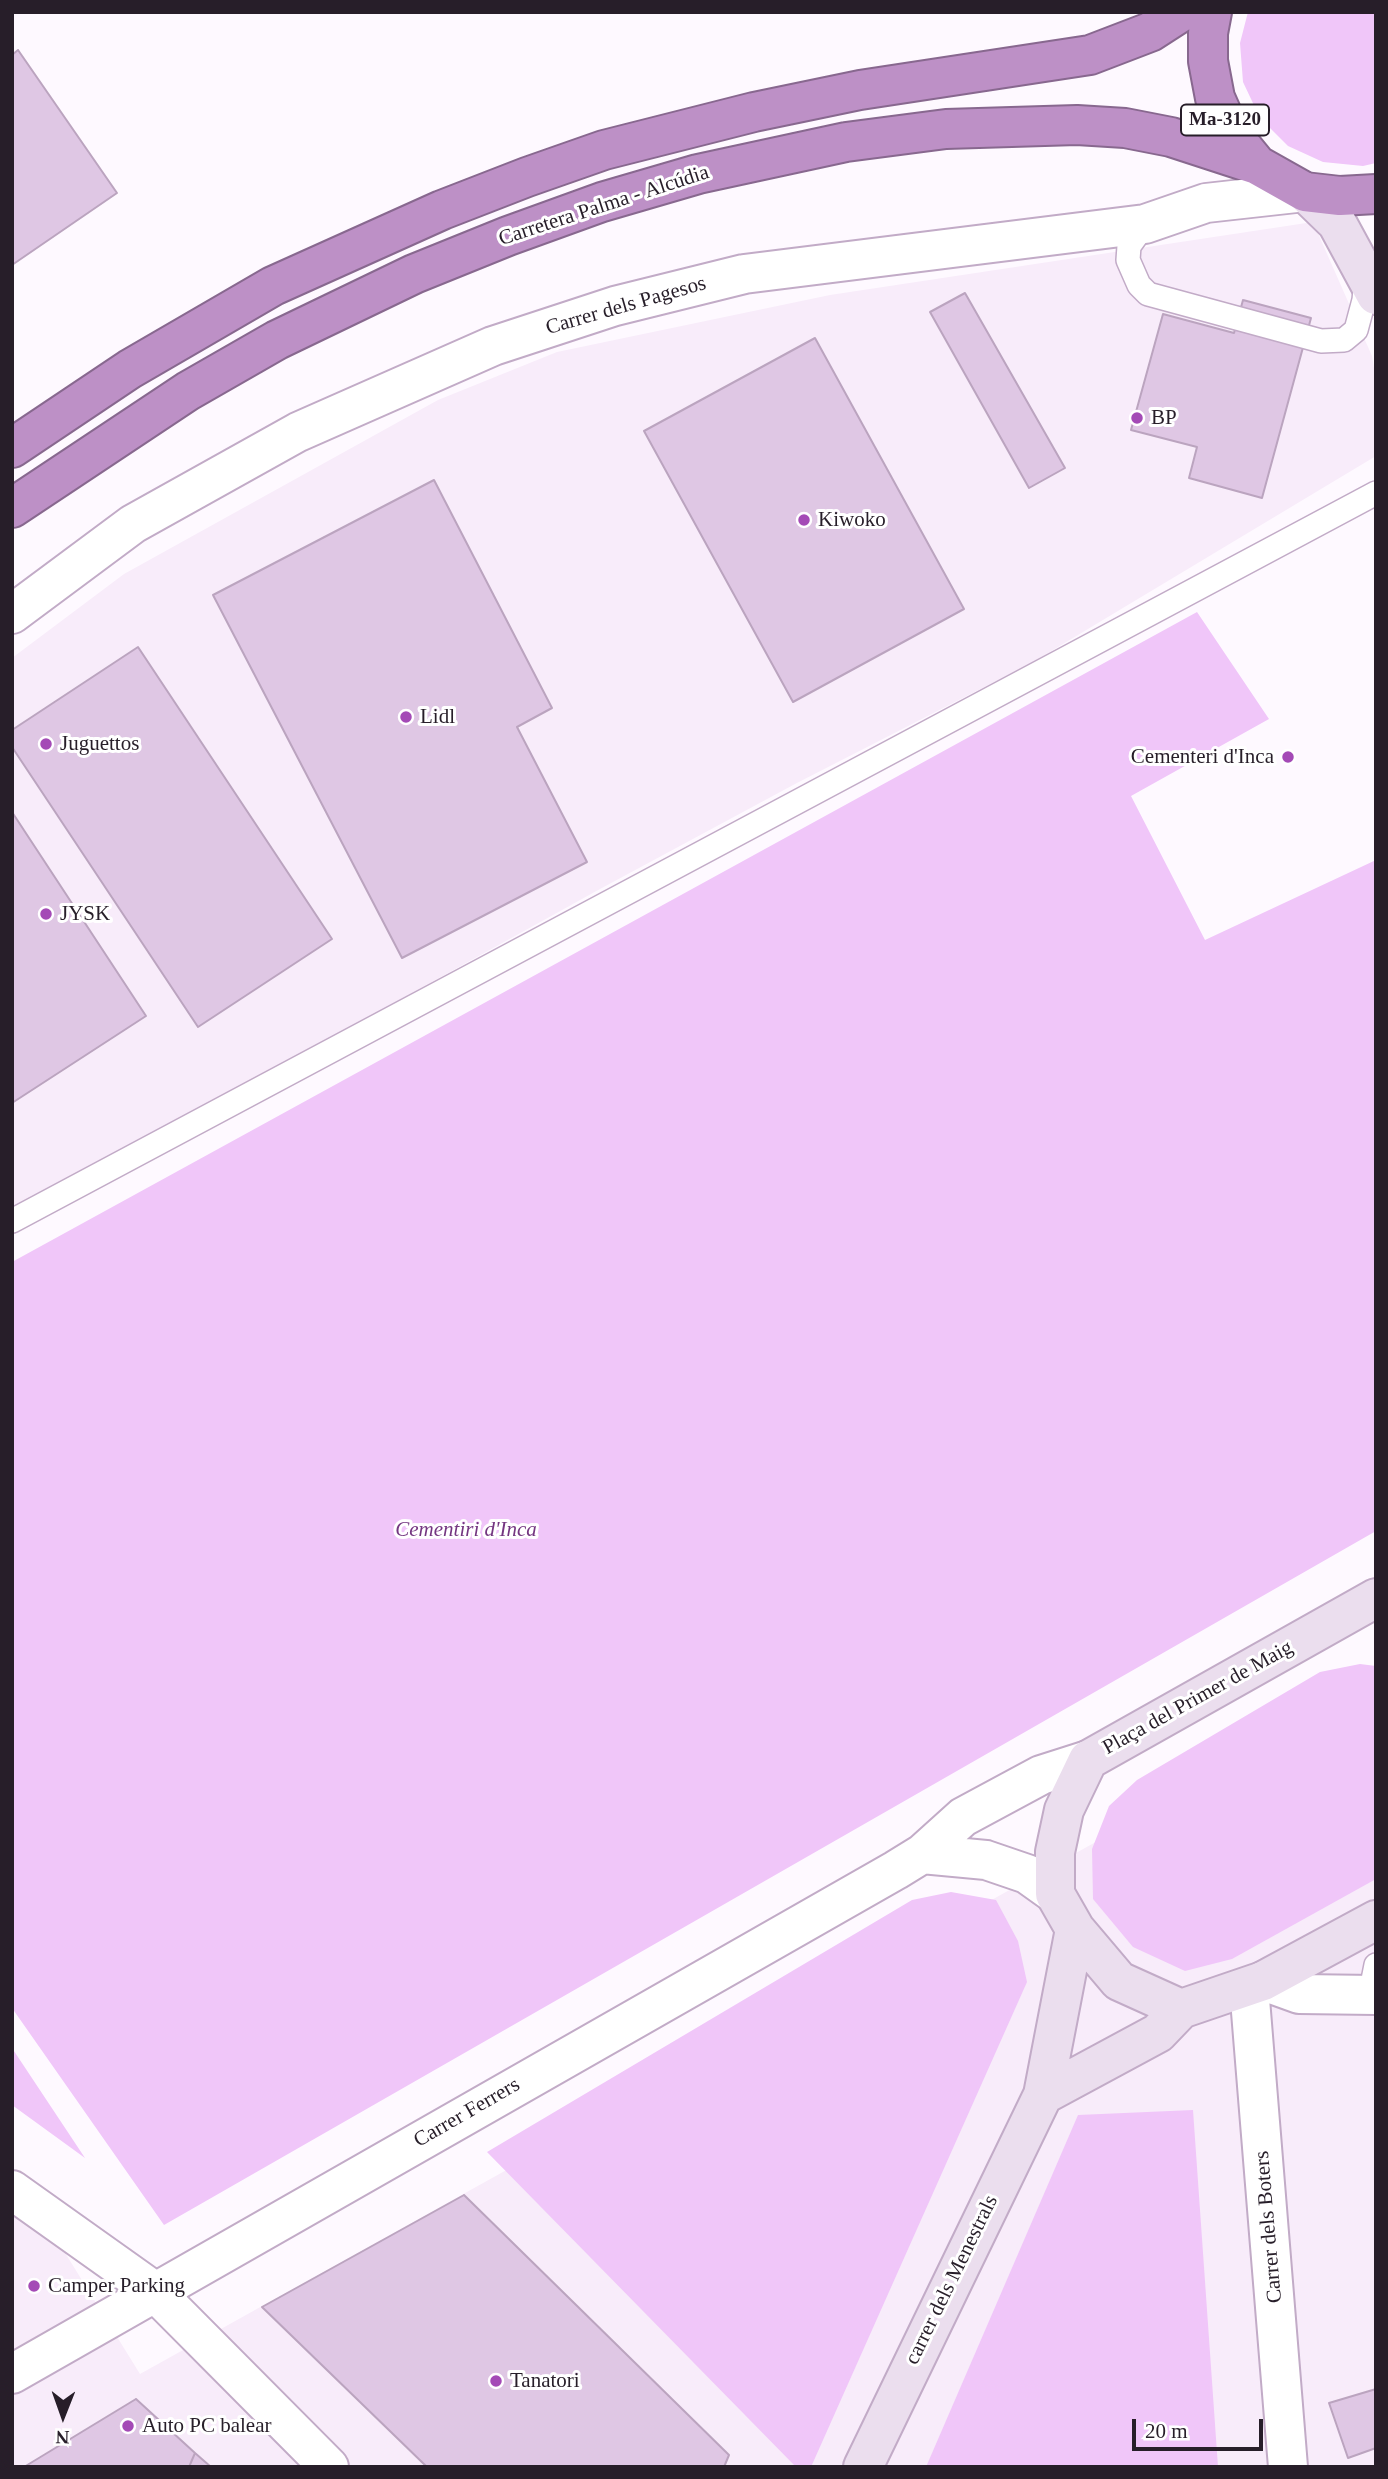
<!DOCTYPE html>
<meta charset="utf-8">
<style>
body{margin:0}
#map{position:relative;width:1388px;height:2479px;overflow:hidden;background:#fef9ff;font-family:Georgia,serif}
canvas{display:block}
.frame{position:absolute;inset:0;border:14px solid #271e29;pointer-events:none}
.north{position:absolute;left:28px;top:2381px;width:70px;height:70px;-webkit-text-stroke:5px #fff;paint-order:stroke;rotate:181deg;font-size:19px;font-weight:700;line-height:28px;text-align:center;color:#271e29}
.north::after{content:'';display:block;margin:auto;width:24px;height:32px;background:#271e29;clip-path:polygon(50% 0,100% 100%,50% 72%,0 100%)}
.scale{position:absolute;left:1132px;top:2419px;width:131px;height:32px;box-sizing:border-box;border:4px solid #271e29;border-top:0;padding-left:9px;font-size:21px;line-height:24px;white-space:nowrap;color:#271e29;-webkit-text-stroke:5px #fff;paint-order:stroke}
</style>
<div id="map">
<canvas width="1388" height="2479"></canvas>
<div class="frame"></div>
<div class="north">N</div>
<div class="scale">20 m</div>
</div>
<script>
const ctx = document.querySelector('canvas').getContext('2d');
ctx.lineJoin = 'round';
function fillPath(path, color) {
  ctx.fillStyle = color;
  ctx.fill(path, 'evenodd');
}
function toPath(rows) {
  const path = new Path2D();
  for (const r of rows) {
    path.moveTo(r[0], r[1]);
    for (let i = 2; i < r.length; i += 2) path.lineTo(r[i], r[i + 1]);
  }
  return path;
}
function stroke(path, color, width, dash) {
  ctx.strokeStyle = color;
  ctx.lineWidth = width;
  ctx.lineCap = dash ? 'butt' : 'round';
  ctx.setLineDash(dash || []);
  ctx.stroke(path);
}
function label(font, color, halo, rows, align = 'center') {
  ctx.font = font + ' Georgia,serif';
  ctx.lineWidth = 6;
  ctx.setLineDash([]);
  ctx.textBaseline = 'middle';
  ctx.strokeStyle = halo;
  ctx.fillStyle = color;
  for (const [text, x, y, turn = 0] of rows) {
    ctx.save();
    ctx.translate(x, y);
    ctx.rotate((+turn || 0) * Math.PI / 180);
    ctx.textAlign = isNaN(turn) ? turn : align;
    if (halo) ctx.strokeText(text, 0, 0);
    ctx.fillText(text, 0, 0);
    ctx.restore();
  }
}
fillPath(toPath([
 [1313,222,1372,356,1376,380,1376,456,1033,662,795,784,600,889,12,1214,12,658,124,574,438,400,557,352,830,295],
 [1376,1686,1376,2467,12,2467,12,2167,140,2374]
]), '#f8ecfa');
fillPath(toPath([
 [1248,12,1376,12,1376,163,1363,166,1323,162,1288,146,1260,118,1243,82,1240,43],
 [1197,612,1269,719,1131,796,1205,940,1376,860,1376,1531,164,2225,12,2008,12,1262],
 [1360,1664,1376,1666,1376,1879,1232,1959,1185,1971,1133,1947,1093,1899,1092,1849,1109,1806,1137,1780,1320,1672],
 [951,1892,996,1900,1018,1941,1027,1982,811,2467,796,2467,487,2152,912,1900],
 [12,2048,85,2158,12,2105],
 [1193,2110,1218,2467,926,2467,1078,2115]
]), '#f0c6f9');
const building = toPath([
 [18,50,117,193,12,265,12,55,18,50],
 [965,293,1065,468,1029,488,930,312,965,293],
 [1243,300,1311,318,1262,498,1189,478,1197,447,1131,430,1163,314,1234,333,1243,300],
 [815,338,964,609,793,702,644,431,815,338],
 [434,480,552,708,517,727,587,862,402,958,213,595,434,480],
 [138,647,332,939,198,1027,12,747,12,730,138,647],
 [12,812,146,1016,12,1103,12,812],
 [464,2195,729,2455,724,2467,427,2467,262,2307,464,2195],
 [1376,2389,1376,2448,1348,2458,1329,2403,1376,2389],
 [136,2399,195,2453,189,2467,24,2467,136,2399],
 [195,2453,211,2467,189,2467,195,2453]
]);
fillPath(building, '#dfc7e4');
stroke(building, '#bba4bf', 2);
const lane = toPath([
 [1145,224,1129,246,1128,260,1139,285,1148,294,1321,341,1344,340,1356,330,1364,300,1366,279],
 [12,1221,1376,493],
 [1370,1995,1376,1965]
]);
const street = toPath([
 [12,614,133,524,298,432,493,346,615,306,744,274,1145,224,1206,203,1305,192],
 [922,1854,986,1860,1027,1874,1055,1894],
 [1263,1981,1299,1994,1376,1995],
 [1249,1987,1288,2467],
 [12,2190,154,2291,329,2467],
 [12,2374,896,1870,922,1854,963,1817,1041,1775,1088,1760]
]);
const secondary = toPath([
 [1305,192,1337,223,1376,295],
 [1376,1598,1088,1760,1064,1810,1055,1852,1055,1894,1075,1929,1119,1981,1181,2009,1263,1981,1376,1920],
 [1043,2095,1158,2033,1181,2009],
 [863,2467,1043,2095,1075,1929]
]);
const highway = toPath([
 [1212,12,1208,33,1208,61,1215,98,1230,132,1257,165,1305,192,1340,196,1376,194],
 [12,448,130,369,273,286,442,210,527,177,604,150,754,112,860,90,1090,55,1150,32,1181,12],
 [12,508,188,391,277,340,414,274,508,236,602,202,698,174,846,142,946,129,1077,125,1125,128,1171,137,1257,165]
]);
stroke(lane, '#c2abc7', 26);
stroke(street, '#c2abc7', 42);
stroke(secondary, '#c2abc7', 42);
stroke(highway, '#88688f', 42);
stroke(lane, '#fff', 23);
stroke(street, '#fff', 38);
stroke(secondary, '#ebdeee', 38);
stroke(highway, '#bd90c6', 38);
for (const [x, y, r, color] of [
 [1137,418,7,"#a44ab6"],
 [804,520,7,"#a44ab6"],
 [406,717,7,"#a44ab6"],
 [46,744,7,"#a44ab6"],
 [1288,757,7,"#a44ab6"],
 [46,914,7,"#a44ab6"],
 [34,2286,7,"#a44ab6"],
 [496,2381,7,"#a44ab6"],
 [128,2426,7,"#a44ab6"]
]) {
  const dot = new Path2D();
  dot.arc(x, y, r, 0, 2 * Math.PI);
  ctx.fillStyle = color;
  ctx.fill(dot);
  stroke(dot, '#fff', 2.5);
}
for (const [x, y, w] of [
 [1225,120,88]
]) {
  const box = new Path2D();
  box.roundRect(x - w / 2, y - 15.5, w, 31, 5);
  ctx.fillStyle = '#fff';
  ctx.fill(box);
  stroke(box, '#271e29', 2);
}
label('bold 19px', '#271e29', null, [
 ["Ma-3120",1225,120]
]);
label('21px', '#271e29', '#fff', [
 ["Carretera Palma - Alcúdia",604,206,-18],
 ["Carrer dels Pagesos",626,306,-16],
 ["Plaça del Primer de Maig",1198,1698,-29],
 ["Carrer Ferrers",467,2113,-30],
 ["Carrer dels Boters",1269,2227,-95],
 ["carrer dels Menestrals",952,2280,-64]
]);
label('21px', '#271e29', '#fff', [
 ["BP",1151,418],
 ["Kiwoko",818,520],
 ["Lidl",420,717],
 ["Juguettos",60,744],
 ["Cementeri d'Inca",1274,757,"right"],
 ["JYSK",60,914],
 ["Camper Parking",48,2286],
 ["Tanatori",510,2381],
 ["Auto PC balear",142,2426]
], 'left');
label('italic 21px', '#743681', '#fff', [
 ["Cementiri d'Inca",466,1530]
]);
</script>
